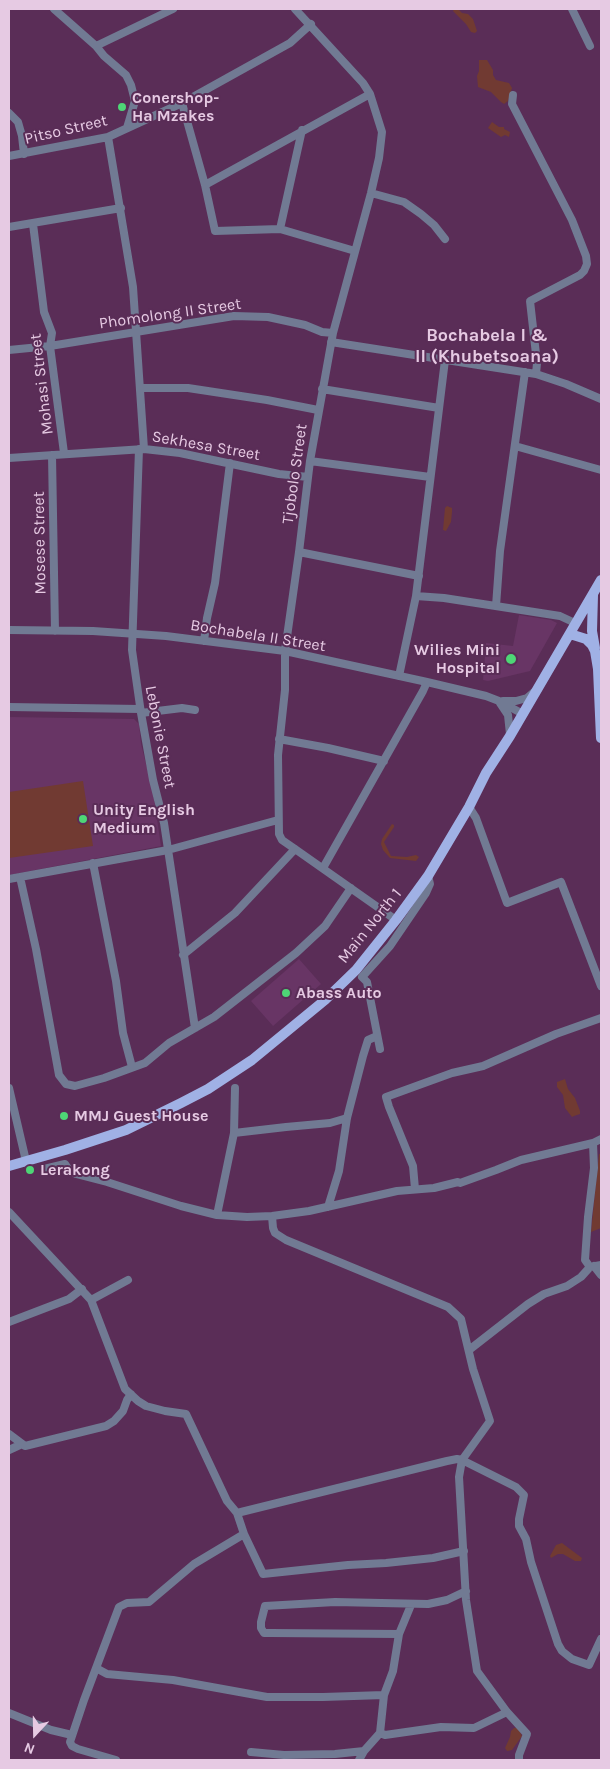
<!DOCTYPE html>
<style>
body{margin:0}
#map{position:relative;width:610px;height:1769px;overflow:hidden;background:#5a2d57;font-family:Karla,sans-serif}
canvas{display:block}
.frame{position:absolute;inset:0;border:10px solid #e6cae3;pointer-events:none}
.north{position:absolute;left:10px;top:1709px;width:50px;height:50px;-webkit-text-stroke:4px #5a2d57;paint-order:stroke;rotate:201deg;font-size:14px;font-weight:700;line-height:20px;text-align:center;color:#e6cae3}
.north::after{content:'';display:block;margin:auto;width:18px;height:22px;background:#e6cae3;clip-path:polygon(50% 0,100% 100%,50% 72%,0 100%)}
</style>
<div id="map">
<canvas width="610" height="1769"></canvas>
<div class="frame"></div>
<div class="north">N</div>
</div>
<script>
const ctx = document.querySelector('canvas').getContext('2d');
ctx.lineJoin = 'round';
function fillPath(path, color) {
  ctx.fillStyle = color;
  ctx.fill(path, 'evenodd');
}
function toPath(rows) {
  const path = new Path2D();
  for (const r of rows) {
    path.moveTo(r[0], r[1]);
    for (let i = 2; i < r.length; i += 2) path.lineTo(r[i], r[i + 1]);
  }
  return path;
}
function stroke(path, color, width, dash) {
  ctx.strokeStyle = color;
  ctx.lineWidth = width;
  ctx.lineCap = dash ? 'butt' : 'round';
  ctx.setLineDash(dash || []);
  ctx.stroke(path);
}
function label(font, color, halo, rows, align = 'center') {
  ctx.font = font + ' Karla,sans-serif';
  ctx.lineWidth = 4;
  ctx.setLineDash([]);
  ctx.textBaseline = 'middle';
  ctx.strokeStyle = halo;
  ctx.fillStyle = color;
  for (const [text, x, y, turn = 0] of rows) {
    ctx.save();
    ctx.translate(x, y);
    ctx.rotate((+turn || 0) * Math.PI / 180);
    ctx.textAlign = isNaN(turn) ? turn : align;
    if (halo) ctx.strokeText(text, 0, 0);
    ctx.fillText(text, 0, 0);
    ctx.restore();
  }
}
fillPath(toPath([
 [519,615,551,620,557,623,530,671,488,681,483,680,486,643,513,646],
 [9,717,134,719,139,724,141,744,153,792,161,846,9,875],
 [299,959,321,984,273,1026,251,1001]
]), '#683565');
fillPath(toPath([
 [454,9,458,9,462,13,468,14,473,19,477,31,475,33,471,32,466,24,453,11],
 [479,60,487,60,493,70,493,75,496,80,509,83,512,88,508,101,504,104,501,102,491,92,478,87,477,76,479,71],
 [492,122,499,127,504,127,504,129,510,132,509,137,505,135,501,137,488,128],
 [447,506,452,508,452,512,451,522,446,531,443,530,445,508],
 [83,781,93,846,9,858,9,792],
 [392,824,394,825,394,827,384,842,391,856,407,857,416,855,419,857,416,861,390,858,383,850,381,844,382,839],
 [565,1079,568,1089,575,1098,580,1111,580,1114,574,1116,572,1117,565,1108,563,1095,557,1087,557,1082],
 [599,1154,601,1154,601,1228,591,1232],
 [562,1543,582,1558,581,1561,575,1561,563,1554,558,1554,551,1558,550,1556,556,1545],
 [514,1728,518,1728,522,1736,512,1750,507,1751,505,1748,510,1737,511,1731]
]), '#713a32');
stroke(toPath([
 [54,9,96,46,104,56,126,75,131,85,135,101,127,128],
 [295,9,363,83,370,94,382,132,379,158,371,193,333,333,310,461,299,552,285,651,285,690,278,755,279,834,282,840,295,849,396,920],
 [572,9,590,46],
 [96,46,173,9],
 [513,95,512,104,572,220,586,256,587,264,584,271,580,275,530,301,537,363,536,374],
 [182,103,205,185,215,231,280,229,355,251],
 [9,113,18,122,22,136,24,154],
 [108,137,133,287,144,449],
 [9,156,108,137,182,103,290,43,311,24],
 [205,185,370,94],
 [371,193,404,202,421,214,434,225,445,239],
 [33,224,44,312,52,333,50,346,64,453],
 [9,227,121,208],
 [280,229,302,130],
 [331,342,536,374,566,384,601,399],
 [9,350,50,346,234,316,268,317,305,325,322,332,333,333],
 [445,360,416,596,444,598,560,616,575,623],
 [140,388,188,388,267,400,318,410],
 [322,389,439,408],
 [515,446,601,470],
 [139,449,132,650,141,713,153,780,164,823,195,1028],
 [52,455,55,631],
 [9,458,144,449,180,453,279,474,308,477],
 [310,461,430,477],
 [299,552,419,576],
 [496,606,500,551,525,372],
 [9,630,93,631,166,636,285,651,427,682,486,696,499,701,523,714],
 [204,641,207,618,215,583,230,463],
 [399,676,416,596],
 [503,701,516,701,527,698,534,692],
 [500,703,508,715,510,734],
 [9,707,140,709],
 [141,713,182,708,195,710],
 [279,739,328,748,384,761],
 [469,807,476,818,507,903,561,882,601,986],
 [93,863,116,981,123,1033,132,1067],
 [323,868,423,691,427,682],
 [20,877,36,949,59,1075,66,1084,75,1086,104,1078,145,1063,169,1043,214,1017,296,953,325,926,351,888],
 [9,879,168,850,278,820],
 [183,955,235,913,295,849],
 [380,1049,367,982,362,977,390,946,426,893,430,884,428,876],
 [9,1088,26,1161],
 [234,1133,286,1127,330,1123,347,1118],
 [44,1169,65,1164,69,1170,76,1174,107,1182,181,1206,217,1215,247,1217,272,1216,309,1211,397,1191,434,1188,458,1182,460,1183,496,1170,521,1160,593,1143,601,1139],
 [415,1189,413,1166,389,1107,386,1097,452,1073,483,1066,556,1034,601,1018],
 [328,1207,339,1171,347,1118,363,1056,368,1040,377,1036],
 [9,1212,91,1300,125,1389,138,1401,146,1406,165,1411,186,1414,227,1501,237,1513,244,1534,263,1574,348,1565,386,1563,433,1558,464,1551],
 [217,1215,234,1133,235,1088],
 [272,1216,273,1228,275,1233,286,1240,448,1307,461,1319,473,1369,490,1421,462,1460,459,1477,466,1600,477,1671,507,1712,527,1734,519,1755,519,1760],
 [594,1266,601,1275],
 [590,1267,585,1260,588,1217,594,1168,593,1143],
 [91,1300,128,1280],
 [9,1322,69,1299,82,1289],
 [469,1350,528,1304,544,1294,567,1286,581,1277,590,1267,601,1265],
 [9,1434,25,1446,106,1426,114,1421,123,1411,127,1400,131,1394],
 [9,1450,22,1444],
 [237,1513,447,1461,457,1459,462,1460,516,1487,524,1495,519,1519,519,1526,526,1539,531,1562,558,1644,562,1651,572,1659,589,1665,601,1639],
 [399,1634,271,1633,264,1633,261,1628,261,1622,265,1606,335,1602,428,1604,447,1600,466,1591],
 [96,1668,107,1674,173,1680,267,1697,323,1697,384,1695],
 [9,1713,51,1730,72,1735],
 [380,1733,385,1735,441,1727,474,1728,507,1712],
 [251,1752,284,1755,335,1754,364,1751],
 [116,1760,78,1749,72,1746,70,1742,84,1700,119,1607,127,1603,149,1602,194,1564,244,1534],
 [359,1760,364,1751,380,1733,384,1695,393,1671,399,1634,411,1605]
]), '#717a93', 8);
stroke(toPath([
 [593,595,592,631,595,648],
 [570,634,586,639,592,645,595,651,598,669,601,738],
 [9,1166,65,1150,126,1130,181,1103,208,1089,252,1060,325,1000,356,970,396,920,428,876,469,807,486,773,510,736,601,580]
]), '#a0b1e5', 10);
for (const [x, y, r, color] of [
 [122,107,5,"#4ed676"],
 [511,659,6,"#4ed676"],
 [83,819,5,"#4ed676"],
 [286,993,5,"#4ed676"],
 [64,1116,5,"#4ed676"],
 [30,1170,5,"#4ed676"]
]) {
  const dot = new Path2D();
  dot.arc(x, y, r, 0, 2 * Math.PI);
  ctx.fillStyle = color;
  ctx.fill(dot);
  stroke(dot, '#5a2d57', 2);
}
label('bold 16px', '#e6cae3', '#5a2d57', [
 ["Conershop-",132,98],
 ["Ha Mzakes",132,116],
 ["Wilies Mini",500,650,"right"],
 ["Hospital",500,668,"right"],
 ["Unity English",93,810],
 ["Medium",93,828],
 ["Abass Auto",296,993],
 ["MMJ Guest House",74,1116],
 ["Lerakong",40,1170]
], 'left');
label('16px', '#e6cae3', '#5a2d57', [
 ["Pitso Street",66,130,-13],
 ["Phomolong II Street",170,314,-8],
 ["Mohasi Street",42,384,-97],
 ["Sekhesa Street",206,446,10],
 ["Tjobolo Street",295,474,-82],
 ["Mosese Street",40,543,-91],
 ["Bochabela II Street",258,636,9],
 ["Lebonie Street",160,737,79],
 ["Main North 1",370,926,-51]
]);
label('bold 18px', '#e6cae3', '#5a2d57', [
 ["Bochabela I &",487,336],
 ["II (Khubetsoana)",487,357]
]);
</script>
